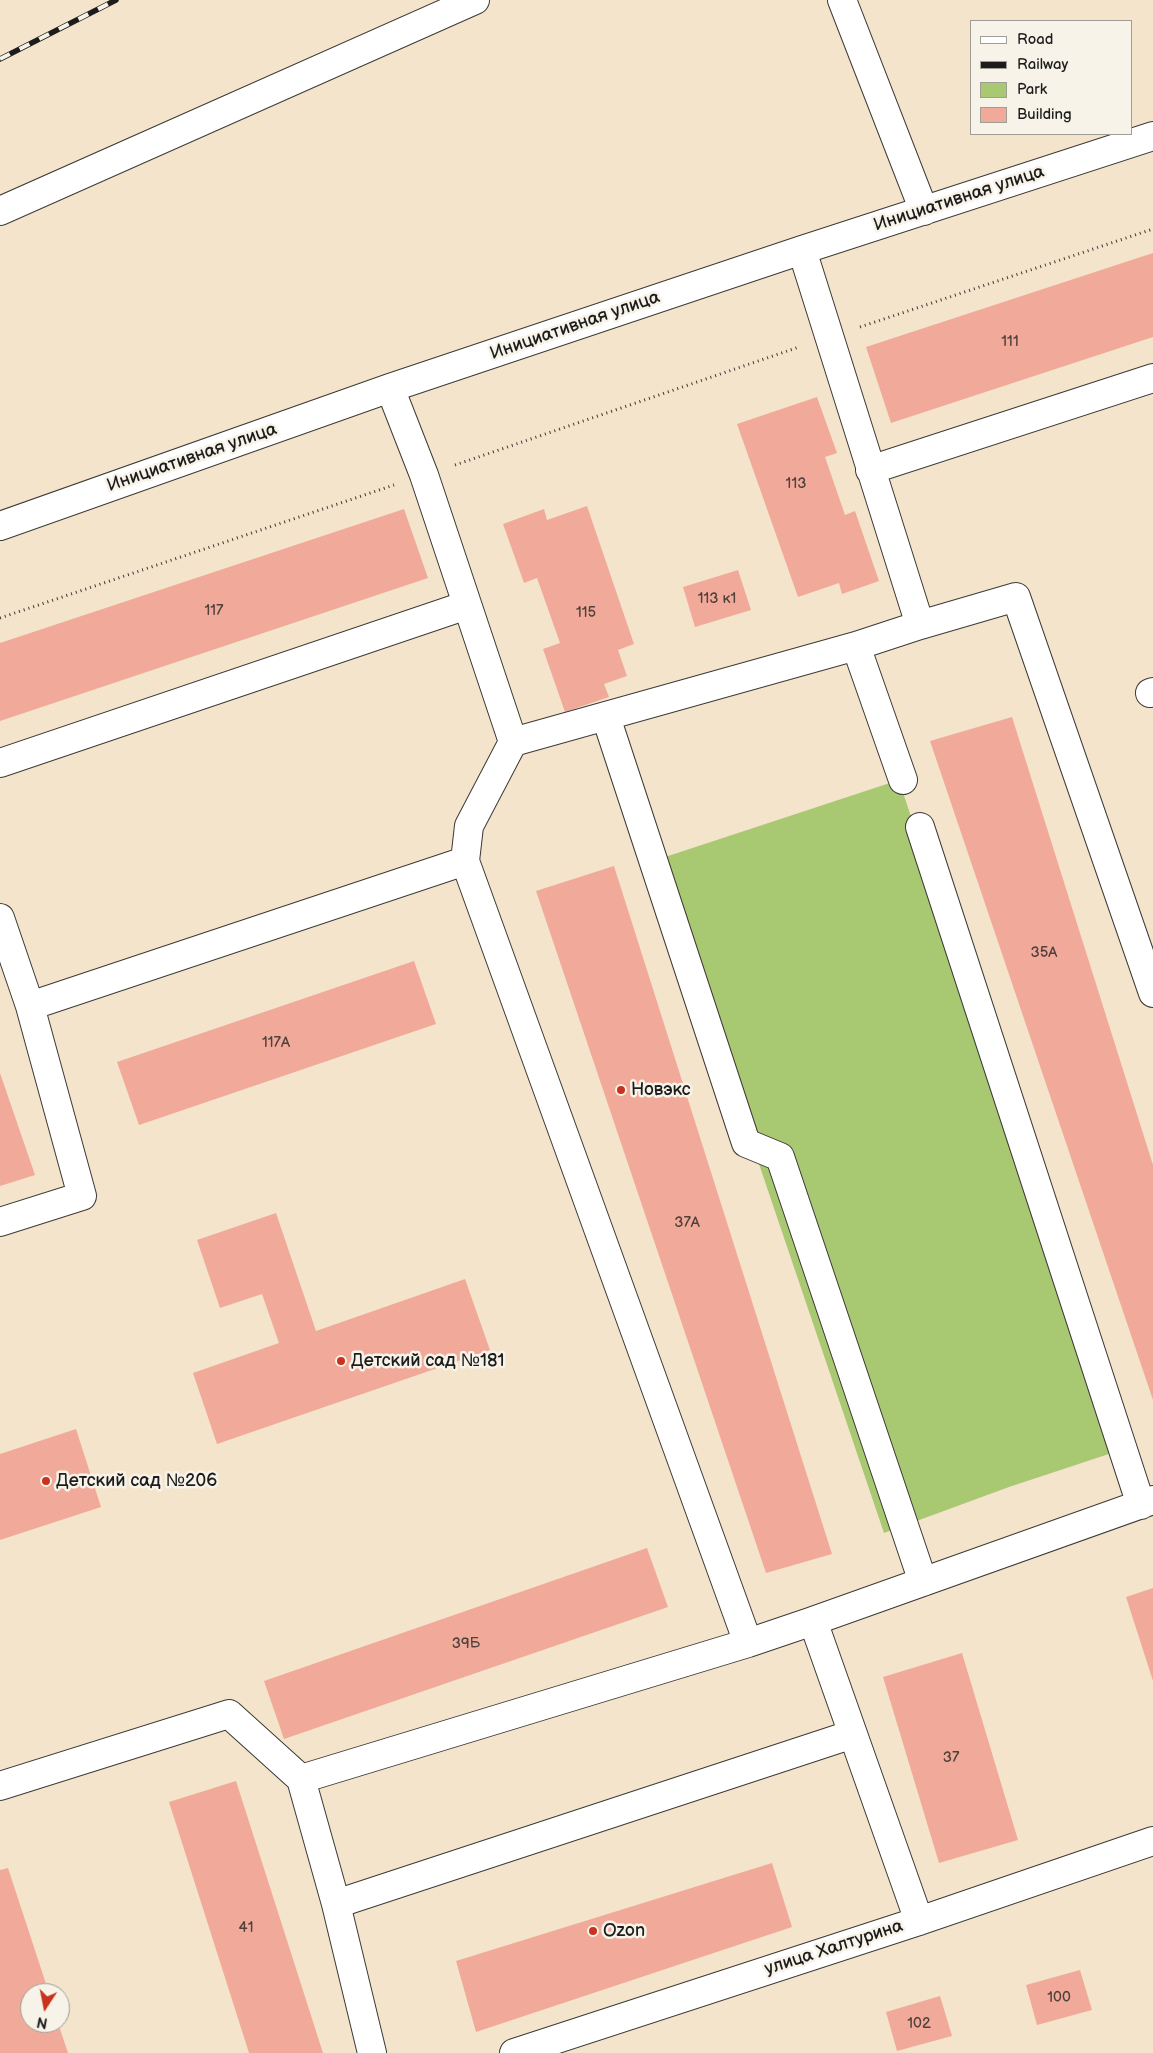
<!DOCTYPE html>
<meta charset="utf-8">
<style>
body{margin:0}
#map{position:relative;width:1153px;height:2053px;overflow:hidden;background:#f4e4cb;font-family:"Balsamiq Sans",sans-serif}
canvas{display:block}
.legend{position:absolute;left:970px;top:20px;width:162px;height:115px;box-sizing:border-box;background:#f7f3e8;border:1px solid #9f9d96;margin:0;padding:6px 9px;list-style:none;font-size:15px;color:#1c1c1c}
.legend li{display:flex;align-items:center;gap:10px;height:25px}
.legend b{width:25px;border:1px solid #9f9d96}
.north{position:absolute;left:20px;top:1983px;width:50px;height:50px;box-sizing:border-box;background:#f7f3e8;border:1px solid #9f9d96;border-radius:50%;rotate:191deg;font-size:14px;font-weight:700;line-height:20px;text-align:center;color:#1c1c1c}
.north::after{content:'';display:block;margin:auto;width:18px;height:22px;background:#c8321e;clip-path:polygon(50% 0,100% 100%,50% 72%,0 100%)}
</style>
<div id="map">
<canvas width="1153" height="2053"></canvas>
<ul class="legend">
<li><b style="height:6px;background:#fff"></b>Road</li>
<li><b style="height:6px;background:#1c1c1c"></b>Railway</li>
<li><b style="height:14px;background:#a8c972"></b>Park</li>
<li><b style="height:14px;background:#f1aa9a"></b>Building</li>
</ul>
<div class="north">N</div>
</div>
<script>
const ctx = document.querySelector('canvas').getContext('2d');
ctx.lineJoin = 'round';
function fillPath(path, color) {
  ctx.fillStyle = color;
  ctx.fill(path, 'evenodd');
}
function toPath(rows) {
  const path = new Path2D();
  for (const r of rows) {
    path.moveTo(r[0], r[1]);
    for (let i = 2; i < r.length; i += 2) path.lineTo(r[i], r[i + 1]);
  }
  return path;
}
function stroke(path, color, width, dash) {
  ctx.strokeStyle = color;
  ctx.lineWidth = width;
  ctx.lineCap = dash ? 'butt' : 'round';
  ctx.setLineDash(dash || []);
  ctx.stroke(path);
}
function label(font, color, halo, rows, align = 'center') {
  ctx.font = font + ' "Balsamiq Sans",sans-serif';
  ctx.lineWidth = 5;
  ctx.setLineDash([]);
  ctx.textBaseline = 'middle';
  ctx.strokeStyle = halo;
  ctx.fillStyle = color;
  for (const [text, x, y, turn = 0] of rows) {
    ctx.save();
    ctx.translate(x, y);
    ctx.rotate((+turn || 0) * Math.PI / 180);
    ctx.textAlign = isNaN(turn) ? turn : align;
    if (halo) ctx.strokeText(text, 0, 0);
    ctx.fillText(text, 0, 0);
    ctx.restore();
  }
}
fillPath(toPath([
 [899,780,1118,1451,1009,1487,884,1533,656,860]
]), '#a8c972');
fillPath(toPath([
 [1153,253,1153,337,891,423,866,347],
 [817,397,837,453,825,457,845,515,855,511,879,581,842,594,839,583,798,597,737,424],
 [587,506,634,644,618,650,627,676,604,684,609,697,565,712,543,649,560,643,537,578,524,583,503,524,544,509,547,520],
 [404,509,428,578,0,721,0,643],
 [738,570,751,610,695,627,683,587],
 [1012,717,1153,1165,1153,1400,930,741],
 [614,866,832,1554,766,1573,536,891],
 [414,961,436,1024,139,1125,117,1062],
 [0,1073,35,1175,0,1186],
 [276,1213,316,1331,465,1279,490,1350,217,1444,193,1373,279,1343,262,1294,220,1308,197,1240],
 [76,1429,101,1507,0,1540,0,1454],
 [647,1548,668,1607,284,1739,264,1681],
 [1153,1588,1153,1681,1126,1597],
 [962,1653,1018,1840,939,1863,883,1677],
 [236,1781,323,2053,249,2053,169,1802],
 [772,1863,792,1927,476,2032,456,1961],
 [8,1868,49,1993,30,1993,30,2023,58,2023,68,2053,0,2053,0,1870],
 [1080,1970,1092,2010,1037,2025,1026,1985],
 [940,1996,952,2036,897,2051,886,2012]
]), '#f1aa9a');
const minor = toPath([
 [842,0,924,211],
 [0,211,475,0],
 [802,250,920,625,1016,597,1153,993],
 [390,388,424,475,513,742,469,826,465,861,748,1643,813,1621,919,1921],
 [870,470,1153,378],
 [0,526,390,388,802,250,1153,136],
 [856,646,903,780],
 [1150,693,1153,692],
 [606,717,746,1143,780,1157,923,1582],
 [513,742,856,646,920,625],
 [0,763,467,605],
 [920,827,1141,1505],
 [0,918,30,1006],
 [0,1222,82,1196,30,1006,465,861],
 [813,1621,1153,1500],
 [0,1786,229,1714,301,1779],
 [336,1904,853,1734],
 [372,2053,336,1904,301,1779,748,1643],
 [514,2053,919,1921,1153,1841]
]);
stroke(minor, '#3c3a36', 30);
stroke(toPath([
 [860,327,1153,229],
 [455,465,799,347],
 [0,618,394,485]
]), '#3c3a36', 3, [1, 4]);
stroke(minor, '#fff', 28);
const rail = toPath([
 [0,59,116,0]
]);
stroke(rail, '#1c1c1c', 5.5);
stroke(rail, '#f7f3e8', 4, [11]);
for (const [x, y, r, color] of [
 [621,1090,5,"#c8321e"],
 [341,1361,5,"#c8321e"],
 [46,1481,5,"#c8321e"],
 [593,1931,5,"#c8321e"]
]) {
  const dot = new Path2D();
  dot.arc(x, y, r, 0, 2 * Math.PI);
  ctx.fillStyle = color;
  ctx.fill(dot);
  stroke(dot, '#f7f3e8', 2);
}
label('15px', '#51403c', null, [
 ["111",1010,342],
 ["113",796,484],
 ["113 к1",717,599],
 ["117",214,611],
 ["115",586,613],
 ["35А",1044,953],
 ["117А",276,1043],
 ["37А",687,1223],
 ["39Б",466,1644],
 ["37",951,1758],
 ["41",246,1928],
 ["100",1059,1998],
 ["102",919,2024]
]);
label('18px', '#1c1c1c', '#f7f3e8', [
 ["Инициативная улица",959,199,-18],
 ["Инициативная улица",575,326,-19],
 ["Инициативная улица",192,458,-19],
 ["улица Халтурина",834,1948,-18]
]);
label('18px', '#1c1c1c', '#f7f3e8', [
 ["Новэкс",631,1090],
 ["Детский сад №181",351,1361],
 ["Детский сад №206",56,1481],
 ["Ozon",603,1931]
], 'left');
</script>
